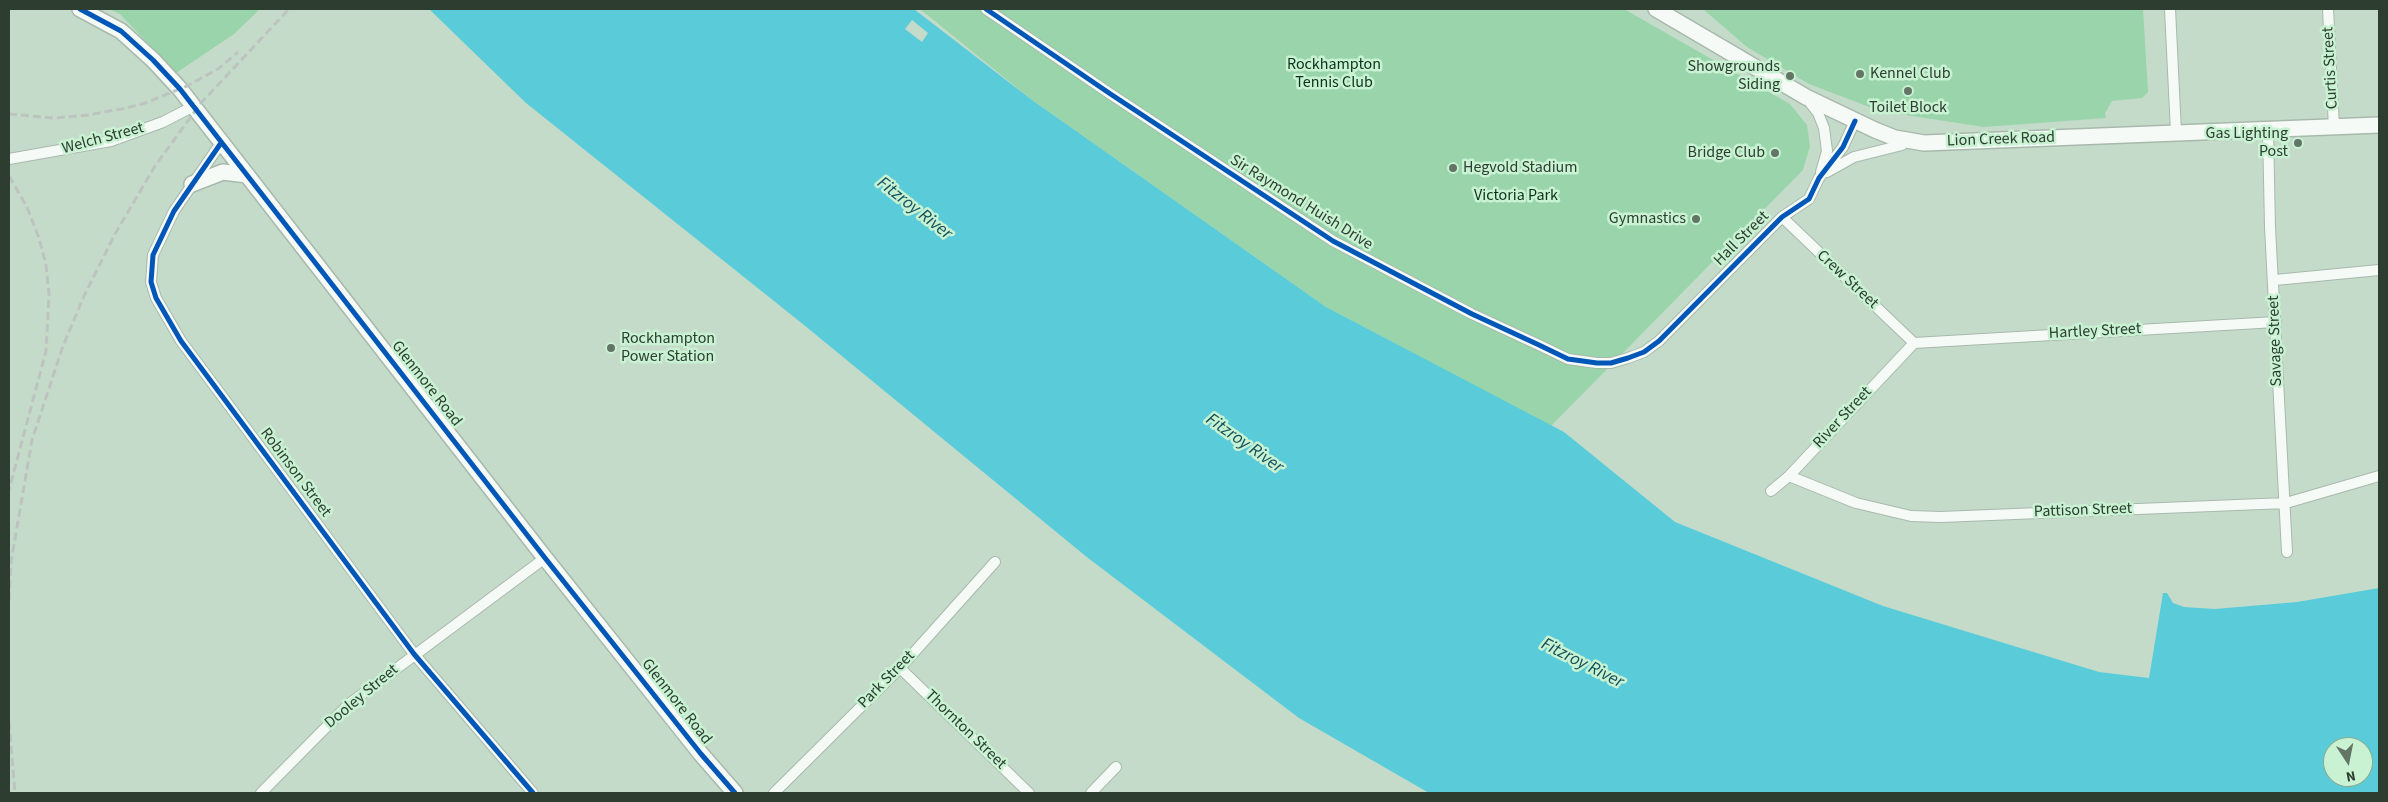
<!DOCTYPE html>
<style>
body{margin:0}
#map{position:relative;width:2388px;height:802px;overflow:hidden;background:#c4dbca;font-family:"Source Sans 3",sans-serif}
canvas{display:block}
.frame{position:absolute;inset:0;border:10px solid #2d3e31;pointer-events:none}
.north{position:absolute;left:2323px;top:737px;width:50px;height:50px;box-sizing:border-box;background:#c8f2d2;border:1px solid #8aaa92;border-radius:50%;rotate:169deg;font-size:14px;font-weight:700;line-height:20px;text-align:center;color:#2d3e31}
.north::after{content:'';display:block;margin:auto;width:18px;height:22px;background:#627567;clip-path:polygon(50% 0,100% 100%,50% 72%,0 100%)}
</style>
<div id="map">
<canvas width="2388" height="802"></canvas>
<div class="frame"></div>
<div class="north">N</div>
</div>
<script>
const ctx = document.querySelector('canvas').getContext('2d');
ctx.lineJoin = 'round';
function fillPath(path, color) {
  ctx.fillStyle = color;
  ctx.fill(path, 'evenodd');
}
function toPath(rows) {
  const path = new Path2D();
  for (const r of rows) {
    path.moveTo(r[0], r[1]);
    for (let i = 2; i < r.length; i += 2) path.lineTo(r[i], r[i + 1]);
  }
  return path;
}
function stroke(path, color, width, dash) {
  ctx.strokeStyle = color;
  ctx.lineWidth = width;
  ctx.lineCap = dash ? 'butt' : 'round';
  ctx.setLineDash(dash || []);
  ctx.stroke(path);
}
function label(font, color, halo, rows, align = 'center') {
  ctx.font = font + ' "Source Sans 3",sans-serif';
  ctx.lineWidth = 5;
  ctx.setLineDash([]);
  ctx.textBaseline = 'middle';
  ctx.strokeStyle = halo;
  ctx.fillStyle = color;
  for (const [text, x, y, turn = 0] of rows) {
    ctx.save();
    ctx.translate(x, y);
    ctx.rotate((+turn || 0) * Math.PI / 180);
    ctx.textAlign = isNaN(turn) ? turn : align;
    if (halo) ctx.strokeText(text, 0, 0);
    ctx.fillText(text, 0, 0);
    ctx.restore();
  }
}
fillPath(toPath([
 [109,9,260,9,234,34,176,73,120,14],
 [920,9,1624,9,1790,104,1807,125,1810,146,1803,170,1551,426,1326,307,1032,100],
 [1703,9,2143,9,2148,92,2142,98,2112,101,2105,113,2106,118,1984,127,1880,111,1809,84,1747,47]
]), '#99d4ab');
fillPath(toPath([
 [429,9,914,9,1032,100,1326,307,1564,432,1675,522,1883,606,2099,672,2149,678,2163,593,2167,593,2173,603,2184,607,2215,609,2297,602,2379,588,2379,793,1429,793,1299,718,1088,558,804,325,526,103],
 [2333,747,2363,747,2363,777,2333,777]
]), '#5accd9');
fillPath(toPath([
 [912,20,928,33,922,42,905,29]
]), '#c4dbca');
const street = toPath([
 [986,9,1109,93,1333,241,1472,314,1539,345,1568,359,1597,363,1611,363,1628,358,1644,352,1659,341,1782,217,1809,199,1819,178,1843,147,1855,121],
 [2170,9,2176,132],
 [2328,9,2334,127],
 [1808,100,1818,113,1824,128,1827,151,1821,172],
 [2268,131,2270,227,2287,552],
 [221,143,174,211,153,255,151,282,156,298,181,341,414,654,533,793],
 [9,159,111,141,163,122,194,106],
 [1827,172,1854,157,1902,145,1905,140],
 [1782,217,1914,343],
 [2275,280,2379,270],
 [1914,343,2276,322],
 [1789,476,1856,503,1911,516,1941,517,2286,503,2379,476],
 [1771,491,1789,476,1914,343],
 [900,668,1029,793],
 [261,793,349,704,545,558],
 [774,793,900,668,995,562],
 [1091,793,1116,767]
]);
const secondary = toPath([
 [80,9,121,31,153,60,180,89,545,558,701,754,735,793],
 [1656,9,1806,97,1875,130,1895,138,1924,143,2379,125],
 [192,184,223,172,247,175]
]);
stroke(street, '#a8b9ac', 12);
stroke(secondary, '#a8b9ac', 18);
stroke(street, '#f6faf7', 10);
stroke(secondary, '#f6faf7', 15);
stroke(toPath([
 [9,114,53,118,89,115,126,108,145,103,187,86,218,69,238,52],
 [9,176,27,207,39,238,46,265,49,294,46,351,9,490],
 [9,600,11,562,32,440,63,346,84,296,115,234,155,166,201,103,289,9],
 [9,722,15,793]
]), '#bdc4bf', 3, [8, 4]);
stroke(toPath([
 [80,9,121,31,153,60,180,89,545,558,701,754,735,793],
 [986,9,1109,93,1333,241,1472,314,1539,345,1568,359,1597,363,1611,363,1628,358,1644,352,1659,341,1782,217,1809,199,1819,178,1843,147,1855,121],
 [221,143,174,211,153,255,151,282,156,298,181,341,414,654,533,793]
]), '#0057b8', 5);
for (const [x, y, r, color] of [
 [1860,74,5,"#627567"],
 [1790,76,5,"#627567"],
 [1908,91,5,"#627567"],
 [2298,143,5,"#627567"],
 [1775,153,5,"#627567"],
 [1453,168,5,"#627567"],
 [1696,219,5,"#627567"],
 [611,348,5,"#627567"]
]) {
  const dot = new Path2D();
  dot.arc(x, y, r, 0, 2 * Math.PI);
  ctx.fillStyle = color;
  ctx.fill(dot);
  stroke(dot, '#c8f2d2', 2);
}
label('16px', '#0b321a', '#c8f2d2', [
 ["Rockhampton",1334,65],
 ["Tennis Club",1334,83],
 ["Victoria Park",1516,196]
]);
label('16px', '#2d3e31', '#c8f2d2', [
 ["Showgrounds",1780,67],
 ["Siding",1780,85],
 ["Kennel Club",1870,74,"left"],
 ["Toilet Block",1908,108,"center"],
 ["Gas Lighting",2288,134],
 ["Post",2288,152],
 ["Bridge Club",1765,153],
 ["Hegvold Stadium",1463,168,"left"],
 ["Gymnastics",1686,219],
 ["Rockhampton",621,339,"left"],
 ["Power Station",621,357,"left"]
], 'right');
label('16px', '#2d3e31', '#c8f2d2', [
 ["Curtis Street",2331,68,-93],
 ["Welch Street",103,139,-15],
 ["Lion Creek Road",2001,140,-2],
 ["Sir Raymond Huish Drive",1301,203,32],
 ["Hall Street",1742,239,-45],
 ["Crew Street",1847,280,43],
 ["Hartley Street",2095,332,-3],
 ["Savage Street",2276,341,-92],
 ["Glenmore Road",426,384,52],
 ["River Street",1843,418,-47],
 ["Robinson Street",295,473,53],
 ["Pattison Street",2083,511,-2],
 ["Park Street",887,680,-46],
 ["Dooley Street",362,697,-40],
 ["Glenmore Road",676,702,52],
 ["Thornton Street",965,730,44]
]);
label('italic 18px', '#15515c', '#c8f2d2', [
 ["Fitzroy River",914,209,38],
 ["Fitzroy River",1244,444,35],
 ["Fitzroy River",1582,664,27]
]);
</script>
